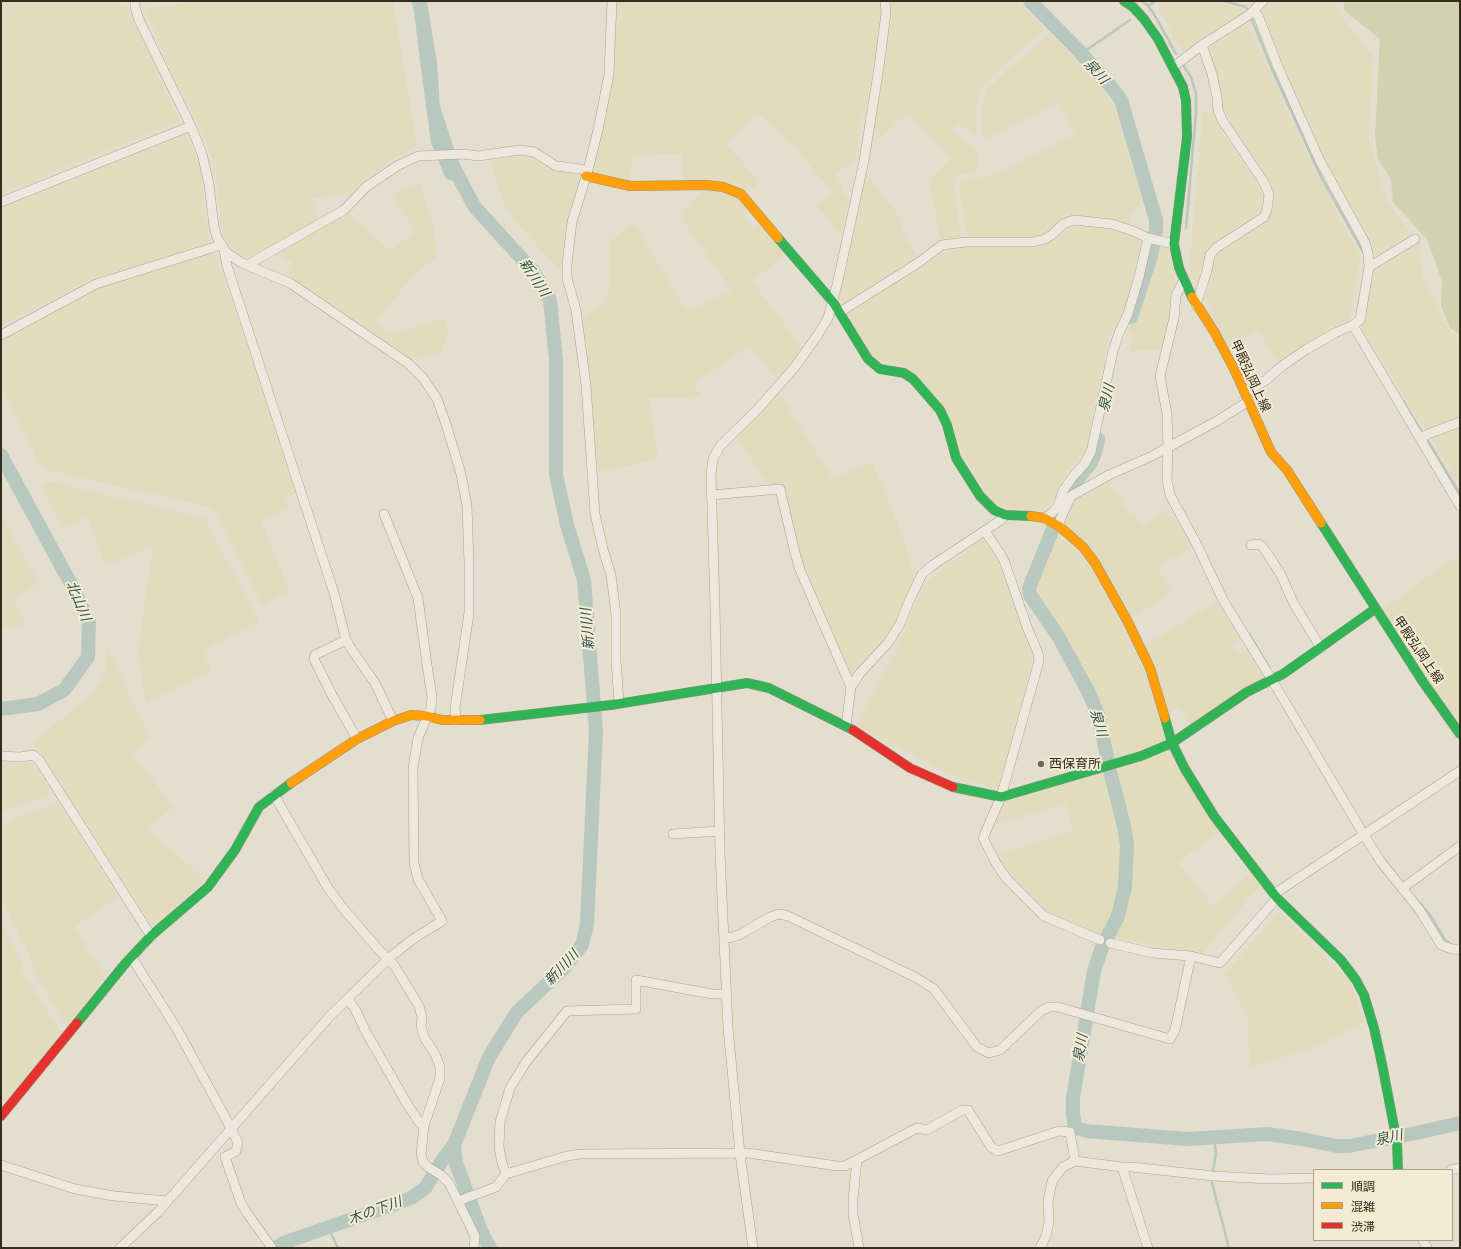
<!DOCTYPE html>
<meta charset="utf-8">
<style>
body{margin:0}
#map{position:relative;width:1461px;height:1249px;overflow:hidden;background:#e3decd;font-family:"Zilla Slab","Noto Sans JP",serif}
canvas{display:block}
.frame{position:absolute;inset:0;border:2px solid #362b1f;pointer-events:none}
.legend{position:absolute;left:1313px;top:1169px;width:140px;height:72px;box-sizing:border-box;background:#f3ecd3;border:1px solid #a79f8b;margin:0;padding:5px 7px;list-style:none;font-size:12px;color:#362b1f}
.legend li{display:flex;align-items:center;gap:8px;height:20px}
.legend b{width:20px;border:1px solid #a79f8b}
</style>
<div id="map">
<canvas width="1461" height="1249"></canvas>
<div class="frame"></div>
<ul class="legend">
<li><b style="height:5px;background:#30b455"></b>順調</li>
<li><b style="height:5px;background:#ff9f0a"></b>混雑</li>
<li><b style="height:5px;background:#e5322d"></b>渋滞</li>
</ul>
</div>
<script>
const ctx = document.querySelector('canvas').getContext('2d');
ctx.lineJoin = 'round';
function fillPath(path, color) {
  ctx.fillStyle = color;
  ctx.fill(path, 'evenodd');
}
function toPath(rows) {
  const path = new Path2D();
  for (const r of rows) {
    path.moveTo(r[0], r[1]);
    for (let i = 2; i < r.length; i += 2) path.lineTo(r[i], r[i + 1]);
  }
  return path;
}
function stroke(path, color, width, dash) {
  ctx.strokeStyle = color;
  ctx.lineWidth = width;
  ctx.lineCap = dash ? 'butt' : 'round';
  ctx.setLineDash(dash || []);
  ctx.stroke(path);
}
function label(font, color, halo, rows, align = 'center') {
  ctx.font = font + ' "Zilla Slab","Noto Sans JP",serif';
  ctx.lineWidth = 4;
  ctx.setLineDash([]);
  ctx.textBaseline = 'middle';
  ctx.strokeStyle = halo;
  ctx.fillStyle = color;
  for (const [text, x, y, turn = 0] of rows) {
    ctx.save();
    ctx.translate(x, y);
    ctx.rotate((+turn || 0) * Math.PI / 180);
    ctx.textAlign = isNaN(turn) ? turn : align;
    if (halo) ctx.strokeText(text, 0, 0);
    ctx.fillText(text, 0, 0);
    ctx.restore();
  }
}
fillPath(toPath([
 [1,1,113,1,127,7,180,121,1,194],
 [192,1,393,1,417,146,391,160,363,183,354,194,311,198,319,221,247,257,238,253,227,241,221,227,216,173,207,142,166,60,146,11,151,7,185,4],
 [615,1,881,1,882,23,865,114,861,113,856,159,835,174,843,188,841,193,849,200,841,235,817,205,833,193,794,146,757,112,727,145,759,181,753,188,745,194,683,183,683,153,633,156,629,183,588,175,610,86],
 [888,1,1018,1,1045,29,997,71,980,88,976,106,976,137,957,122,952,130,977,152,979,168,974,173,958,175,953,181,961,239,941,241,929,180,952,158,907,113,878,141,872,128],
 [1163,1,1213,1,1243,9,1246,13,1183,52,1157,7],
 [1271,1,1335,1,1338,12,1373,56,1369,139,1387,202,1412,235,1375,258,1361,227,1333,178,1286,73,1262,12],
 [1247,23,1315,171,1360,256,1349,320,1331,328,1279,362,1257,330,1229,347,1205,300,1215,256,1269,220,1274,198,1266,175,1229,120,1222,107,1209,49],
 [1050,33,1109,97,1116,112,1142,200,1131,216,1130,227,1074,218,1043,238,968,238,959,185,962,179,977,179,1006,170,1075,135,1058,102,983,140,982,107,987,89],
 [1213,111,1222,132,1262,191,1261,211,1208,248,1196,288,1189,269,1203,112],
 [186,134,202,174,203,204,210,244,92,279,1,325,1,209],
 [518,155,533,157,547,169,579,173,582,177,571,210,563,267,557,267,516,222,505,207,490,162],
 [864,170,903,222,900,228,920,260,841,310,835,301],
 [420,184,432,221,437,256,412,277,376,321,388,336,446,318,448,332,441,352,410,360,401,351,285,277,292,262,276,253,348,213,391,251,415,232,392,193],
 [704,189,725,191,740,199,748,208,742,213,754,230,761,222,788,252,752,281,803,349,779,382,750,346,699,380,694,385,702,397,649,398,658,459,598,472,583,318,604,303,610,283,610,241,634,223,687,312,732,291,685,224,680,212],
 [1079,225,1113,229,1143,238,1124,312,1109,336,1085,452,1065,476,1056,497,1043,511,1007,510,994,503,963,458,947,411,924,383,902,365,886,363,871,354,847,313,955,247,1041,247,1065,231],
 [1156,242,1169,247,1175,280,1171,323,1161,350,1129,351,1134,335,1128,333],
 [1418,243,1422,277,1449,330,1460,343,1460,417,1425,431,1361,326,1372,271],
 [211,253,217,259,298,493,284,498,289,507,261,521,289,591,262,606,213,508,43,469,1,388,1,339,99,287],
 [779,393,833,479,872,462,904,539,915,580,898,622,883,645,851,678,815,592,801,567,785,492,769,487,736,436],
 [1460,426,1460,485,1459,485,1432,439],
 [1108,479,1131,517,1136,515,1141,527,1169,508,1192,546,1158,568,1171,592,1130,619,1064,526,1064,520,1074,499],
 [51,481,205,519,259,621,203,651,212,671,146,703,138,652,153,546,106,565,87,516,63,528,41,487],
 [1,515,39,583,13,598,26,624,1,629],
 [1055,533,1089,563,1114,604,1146,674,1167,740,1139,751,1112,758,1100,713,1071,650,1035,594,1033,588],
 [982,539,1000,562,1034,655,998,790,950,775,857,725,898,647,924,584],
 [1460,555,1460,723,1426,677,1382,610,1451,560],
 [1218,601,1240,640,1233,645,1239,655,1247,650,1264,676,1190,724,1179,706,1167,714,1143,647],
 [107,648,151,738,132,754,174,807,146,829,206,880,153,927,33,742,91,695,105,673],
 [1171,748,1219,832,1178,862,1213,906,1251,873,1260,885,1202,954,1114,938,1130,891,1131,851,1114,769],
 [34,763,52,794,10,808,1,814,1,764],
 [1105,773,1122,848,1120,888,1113,916,1102,937,1044,913,1010,879,1010,874,1007,874,995,855,1073,831,1066,804,992,825,1005,802,1085,777],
 [59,802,119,897,74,927,105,977,67,1027,33,970,30,956,1,898,1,828,18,817],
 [1279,912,1349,979,1365,1021,1312,1048,1250,1068,1247,1016,1225,974],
 [1,922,21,959,23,973,62,1033,8,1098,1,1104]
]), '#e2dcbe');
fillPath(toPath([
 [1344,1,1460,1,1460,335,1450,328,1441,306,1442,282,1434,258,1426,238,1393,202,1391,179,1378,160,1375,136,1380,39,1344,10]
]), '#d0d2b0');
fillPath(toPath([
 [411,1,427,1,437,64,440,106,452,143,467,184,446,179,431,143,420,61,414,11]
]), '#b8c8bf');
stroke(toPath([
 [1142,1,1148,6,1154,14,1176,54],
 [1224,1,1246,7,1249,12],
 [1148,6,1155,1],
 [1251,17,1271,67,1321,177,1363,252],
 [1081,53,1088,49,1130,20],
 [1183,65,1191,77,1196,94,1196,112,1186,228],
 [1403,401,1423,434],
 [1426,438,1460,494],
 [1249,634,1269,667],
 [1420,903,1431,916,1445,940,1452,945],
 [1212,1174,1216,1155,1214,1138],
 [1211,1179,1229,1248],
 [328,1227,338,1248]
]), '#b8c8bf', 2.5);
stroke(toPath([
 [1030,1,1081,53,1113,89,1121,100,1156,220,1156,230,1151,256,1131,317],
 [453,166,474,206,533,271,550,300,556,361,556,474,567,525,584,580,596,731,587,924,582,945,563,969,517,1012,489,1057,454,1145,456,1163,481,1231,490,1248],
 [1098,439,1095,453,1090,464,1069,489,1029,588,1030,595,1058,636,1088,691,1098,714,1110,771,1124,826,1127,845,1125,887,1118,916,1101,950,1094,971,1073,1098,1073,1114,1075,1127,1086,1131,1188,1139,1267,1134,1302,1139,1337,1146,1349,1146,1421,1132,1460,1123],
 [1,455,71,584,89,622,88,657,64,690,38,704,1,709],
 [275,1248,286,1242,392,1205,413,1197,426,1187,441,1162,454,1145]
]), '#b8c8bf', 14);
const street = toPath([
 [135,1,135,7,139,20,191,126,202,154,209,184,214,227,217,237,224,249,227,253,242,263,290,283,409,364,423,378,437,399,446,424,461,474,467,506,469,562,469,613,455,708,456,720],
 [1254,10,1259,18,1278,67,1319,159,1365,243,1368,253,1369,267,1360,320,1353,325,1460,506],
 [1173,67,1202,45,1249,15,1263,1],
 [588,170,572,222,567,264,567,278,576,310,586,385,595,514,603,549,611,575,616,615,616,660,619,703],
 [1,202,191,126],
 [224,250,227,266,334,593,346,640,352,650,375,683,393,721],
 [247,265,344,210,366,187,397,166,418,156,464,154,478,156,520,150,534,152,556,166,588,170,598,130,609,74,612,1],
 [1369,267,1415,239],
 [1184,280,1176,295,1174,318,1160,376,1167,414,1168,447,1167,480,1170,495,1197,545,1223,600,1272,680,1364,835,1381,862,1419,909,1441,945,1452,949,1460,950],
 [1196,305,1207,271,1210,255,1216,248,1264,217,1267,210,1269,194,1263,181,1222,120,1218,110,1217,97,1212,74,1202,45],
 [840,312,918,263,942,245,966,242,1033,242,1045,239,1053,234,1063,224,1074,220,1112,224,1133,231,1148,238,1174,244],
 [1,335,96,284,221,245],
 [1245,392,1266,380,1282,366,1307,349,1335,333,1353,325],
 [1421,438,1428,434,1460,422],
 [711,495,780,489,795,553,800,570,851,687],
 [1044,518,1052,513,1058,506,1063,491,1072,478,1085,463,1091,452,1113,351,1119,333,1128,314,1139,277,1148,238],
 [1060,527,1060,520,1071,496,1109,475,1152,456,1215,422,1249,401],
 [985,531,1001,555,1005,563,1027,627,1038,653,1039,661,1001,797,983,838,996,863,1006,878,1044,916,1100,940],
 [1251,545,1258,544,1262,546,1269,556,1281,575,1294,604,1321,648],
 [346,640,315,655,314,659,332,695,357,739],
 [846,726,851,687,860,673,888,643,900,624,910,599,922,574,933,565,1001,520,1005,515],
 [1,756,20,757,33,755,39,760,151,936],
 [274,795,328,888,342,907,378,949,394,965,419,1006,422,1017,421,1026,424,1037,435,1054,440,1067,440,1078,424,1126,421,1154,423,1162,428,1167,441,1175,449,1183,475,1236,474,1248],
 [673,834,720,831],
 [1403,888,1460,846],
 [1274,894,1460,771],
 [724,938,733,937,741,934,770,917,779,914,788,916,915,977,934,989,977,1047,989,1053,1000,1050,1041,1011,1049,1007,1058,1007,1170,1039,1175,1030,1191,956],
 [1110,943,1152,953,1191,956,1220,963,1277,898],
 [132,958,177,1029,231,1128,238,1143,236,1151,225,1157,241,1203,247,1213,272,1248],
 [348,999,355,1009,366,1032,406,1102,419,1122,424,1126],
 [857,1160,853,1199,853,1214,859,1248],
 [1,1165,75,1189,114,1196,167,1201],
 [1122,1167,1148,1248],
 [1451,1170,1460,1168],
 [506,1174,502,1163,499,1147,500,1122,510,1088,526,1062,567,1011,636,1009,636,980,712,994,727,994],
 [458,1201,496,1187,506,1174,567,1156,580,1154,748,1153,837,1166,845,1166,917,1128,927,1130,962,1110,968,1110,991,1147,998,1151,1059,1131,1070,1132,1075,1161],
 [1423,1240,1427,1248],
 [120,1248,158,1212,329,1017,388,959,413,939,442,921,418,879,414,863,413,768,418,738,431,708,432,697,427,665,418,598,384,514],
 [753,1248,740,1154,728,1028,720,853,715,607,711,474,713,459,720,446,756,411,794,368,817,336,828,318,837,285,864,161,879,67,886,13,885,1],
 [1040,1248,1046,1236,1049,1222,1048,1201,1052,1181,1063,1167,1075,1161,1122,1167,1132,1167,1213,1176,1270,1179,1314,1178]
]);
const fast = toPath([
 [1124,1,1133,7,1144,19,1158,39,1183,87,1186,101,1187,137,1174,244,1179,268,1192,297],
 [778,238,833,302,868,359,880,369,904,373,913,379,940,410,947,425,956,458,980,496,994,510,1005,515,1031,516],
 [1321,523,1423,682,1460,734],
 [1165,718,1172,743,1185,769,1214,816,1277,898,1341,960,1356,980,1364,995,1374,1028,1382,1064,1397,1142,1398,1170],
 [480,720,611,705,747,683,769,688,853,730],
 [953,787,1001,797,1141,756,1172,743,1247,692,1283,674,1375,609],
 [77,1023,124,965,151,936,208,887,235,850,259,807,291,783]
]);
const slow = toPath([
 [586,176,630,186,707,185,723,187,741,194,778,238],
 [1192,297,1215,333,1236,373,1271,452,1287,470,1321,523],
 [1031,516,1044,518,1060,527,1083,547,1095,563,1128,622,1150,668,1165,718],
 [291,783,357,739,393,721,411,715,427,716,442,720,480,720]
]);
const jam = toPath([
 [853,730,910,768,953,787],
 [1,1116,77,1023]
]);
stroke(street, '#a8a396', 10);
stroke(fast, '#989286', 10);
stroke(slow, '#989286', 10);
stroke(jam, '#989286', 10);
stroke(street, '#ece8de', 9);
stroke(fast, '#30b455', 9);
stroke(slow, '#ff9f0a', 9);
stroke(jam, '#e5322d', 9);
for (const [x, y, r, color] of [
 [1041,764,4,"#736a5c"]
]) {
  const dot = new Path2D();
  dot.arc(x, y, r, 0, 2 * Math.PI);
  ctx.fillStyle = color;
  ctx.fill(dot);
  stroke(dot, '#f3ecd3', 1.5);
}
label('13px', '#362b1f', '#f3ecd3', [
 ["甲殿弘岡上線",1250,376,65],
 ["甲殿弘岡上線",1418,650,56]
]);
label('13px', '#362b1f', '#f3ecd3', [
 ["西保育所",1049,764]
], 'left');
label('italic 14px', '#2f5554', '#f3ecd3', [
 ["泉川",1096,72,47],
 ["新川川",534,278,56],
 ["泉川",1107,398,-77],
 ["北山川",78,601,67],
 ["新川川",588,629,-95],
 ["泉川",1098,723,74],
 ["新川川",562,968,-47],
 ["泉川",1081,1048,-81],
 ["泉川",1389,1138,-12],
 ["木の下川",375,1211,-20]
]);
</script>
